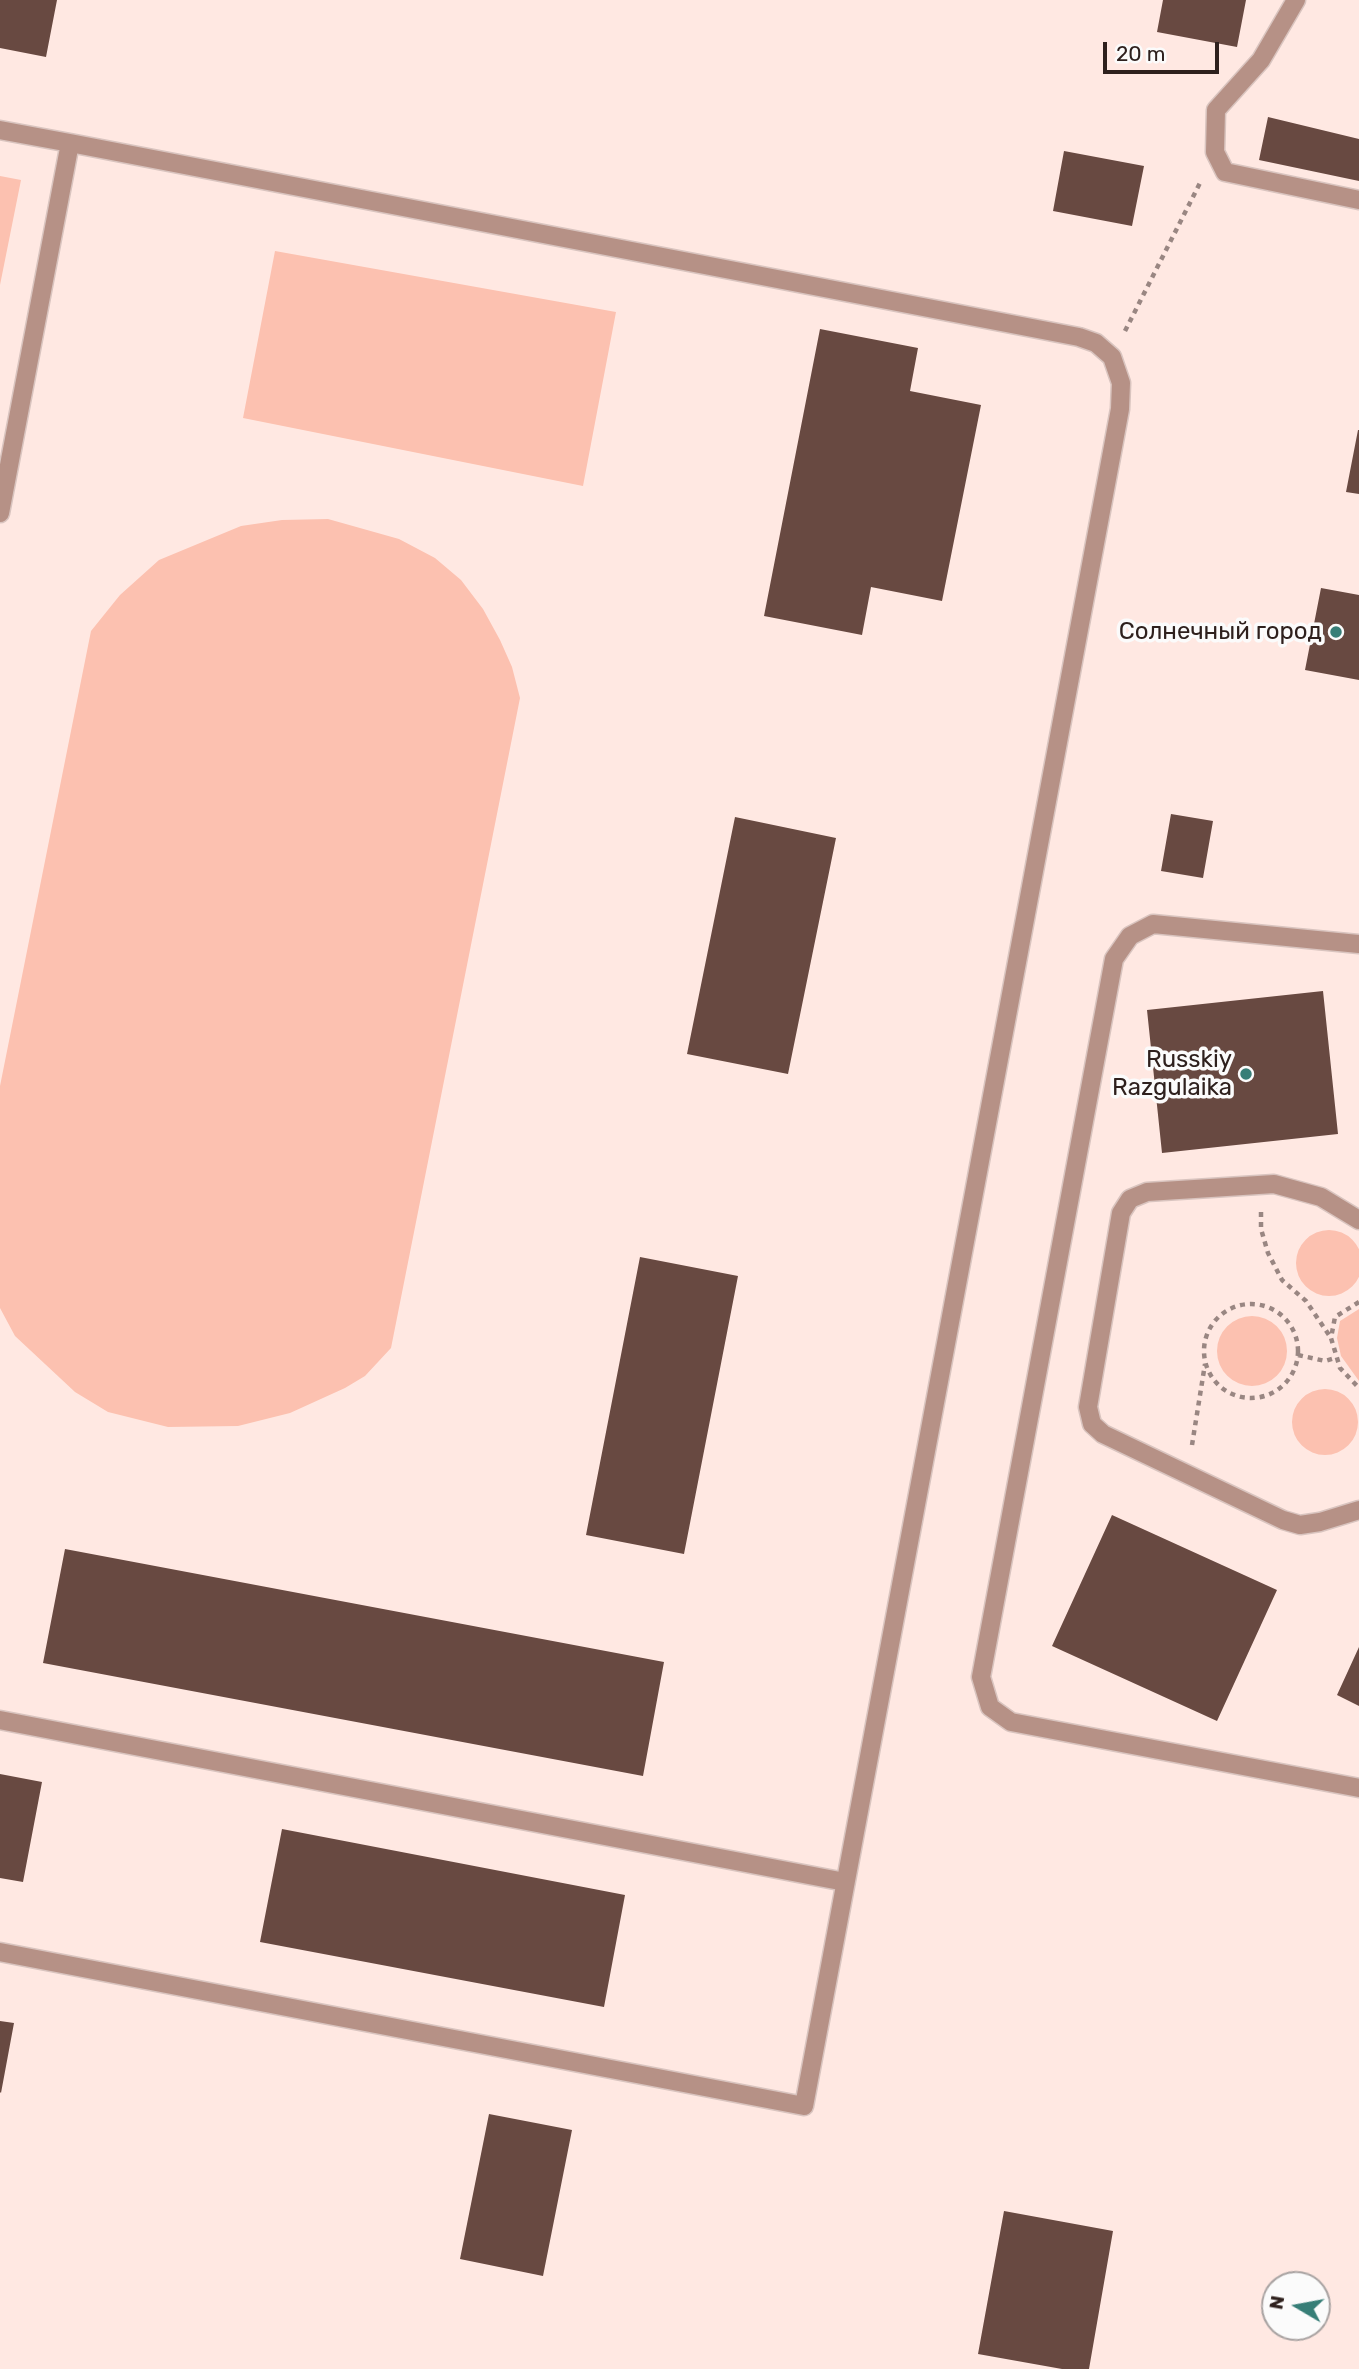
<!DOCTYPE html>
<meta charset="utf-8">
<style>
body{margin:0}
#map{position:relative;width:1359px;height:2369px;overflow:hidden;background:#ffe8e2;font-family:Rubik,sans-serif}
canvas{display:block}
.north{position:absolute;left:1261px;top:2271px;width:70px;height:70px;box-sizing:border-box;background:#fbfbfb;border:2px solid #a9a3a2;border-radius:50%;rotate:280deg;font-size:19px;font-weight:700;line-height:28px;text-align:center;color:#2e201d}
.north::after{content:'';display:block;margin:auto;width:24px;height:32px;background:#377e77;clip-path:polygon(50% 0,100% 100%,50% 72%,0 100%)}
.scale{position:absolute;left:1103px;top:42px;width:116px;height:32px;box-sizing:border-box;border:4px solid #2e201d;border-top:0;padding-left:9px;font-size:21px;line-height:24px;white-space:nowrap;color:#2e201d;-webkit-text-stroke:5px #fbfbfb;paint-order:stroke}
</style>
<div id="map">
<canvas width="1359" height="2369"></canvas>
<div class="north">N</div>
<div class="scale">20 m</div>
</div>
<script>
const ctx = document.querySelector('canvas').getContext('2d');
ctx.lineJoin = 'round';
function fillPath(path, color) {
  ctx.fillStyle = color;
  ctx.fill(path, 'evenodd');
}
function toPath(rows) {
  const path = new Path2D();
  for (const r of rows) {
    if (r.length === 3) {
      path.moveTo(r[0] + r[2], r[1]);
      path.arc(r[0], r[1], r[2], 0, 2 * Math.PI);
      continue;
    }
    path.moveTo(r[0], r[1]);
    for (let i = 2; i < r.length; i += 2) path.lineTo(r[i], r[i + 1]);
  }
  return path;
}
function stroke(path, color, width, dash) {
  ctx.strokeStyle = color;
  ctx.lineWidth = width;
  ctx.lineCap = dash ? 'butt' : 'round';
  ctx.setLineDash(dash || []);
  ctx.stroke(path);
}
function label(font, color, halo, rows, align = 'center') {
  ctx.font = font + ' Rubik,sans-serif';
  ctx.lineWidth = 7;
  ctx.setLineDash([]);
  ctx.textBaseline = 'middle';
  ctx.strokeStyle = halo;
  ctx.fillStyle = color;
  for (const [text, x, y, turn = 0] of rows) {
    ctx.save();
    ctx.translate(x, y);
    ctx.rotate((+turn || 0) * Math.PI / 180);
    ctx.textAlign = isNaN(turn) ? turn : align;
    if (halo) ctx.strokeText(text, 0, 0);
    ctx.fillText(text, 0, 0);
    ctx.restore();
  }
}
fillPath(toPath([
 [0,176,21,180,0,285],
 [275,251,616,312,583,486,243,418],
 [328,519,399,539,435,558,461,580,483,609,500,640,512,667,520,698,391,1348,365,1376,345,1388,290,1413,238,1426,168,1427,108,1412,75,1392,15,1336,0,1308,0,1086,91,631,120,595,159,560,241,526,282,520],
 [1329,1263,33],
 [1359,1309,1359,1381,1341,1356,1337,1338,1340,1321],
 [1252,1351,35],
 [1325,1422,33]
]), '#fcc1b0');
fillPath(toPath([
 [0,0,57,0,46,57,0,48],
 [1163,0,1246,0,1237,47,1157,32],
 [1268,117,1359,139,1359,181,1259,160],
 [1064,151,1144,166,1132,226,1053,211],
 [820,329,918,348,910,391,981,405,942,601,871,587,862,635,764,616],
 [1358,430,1359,430,1359,494,1346,492],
 [1321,588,1359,595,1359,680,1305,670],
 [1171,814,1213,821,1203,878,1161,871],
 [735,817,836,838,788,1074,687,1054],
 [1323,991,1338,1134,1162,1153,1147,1010],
 [640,1257,738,1276,684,1554,586,1535],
 [1112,1515,1277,1590,1217,1721,1052,1646],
 [65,1549,664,1662,643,1776,43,1663],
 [1359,1647,1359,1706,1337,1695],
 [0,1774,42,1782,23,1882,0,1878],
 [282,1829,625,1895,604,2007,260,1942],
 [0,2021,14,2023,1,2093,0,2092],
 [489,2114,572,2130,543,2276,460,2259],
 [1004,2211,1113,2231,1089,2369,1062,2369,978,2354]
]), '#684941');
const lane = toPath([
 [1296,0,1261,60,1216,110,1215,152,1225,172,1359,200],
 [0,130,70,143,0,513],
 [1359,944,1153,924,1130,936,1114,959,981,1677,990,1707,1011,1722,1359,1788],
 [1359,1220,1321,1197,1274,1184,1147,1192,1130,1199,1121,1213,1088,1407,1092,1424,1103,1434,1283,1520,1300,1525,1320,1522,1359,1510],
 [0,1720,845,1882],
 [0,1952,804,2106,1120,409,1121,383,1112,357,1096,343,1079,337,70,143]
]);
stroke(lane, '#d9c4bf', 21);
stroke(toPath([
 [1125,331,1200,183],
 [1261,1212,1261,1229,1268,1253,1282,1280,1306,1301,1331,1338],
 [1359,1302,1335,1317,1331,1338,1340,1368,1359,1388],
 [1251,1351,47],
 [1298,1355,1325,1361,1335,1358],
 [1192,1445,1205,1364]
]), '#998682', 4.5, [5, 5]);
stroke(lane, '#b69186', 18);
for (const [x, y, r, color] of [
 [1336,632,7,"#377e77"],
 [1246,1074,7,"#377e77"]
]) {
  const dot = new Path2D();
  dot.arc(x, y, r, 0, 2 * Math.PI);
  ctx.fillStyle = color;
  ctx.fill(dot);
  stroke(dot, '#fbfbfb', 2.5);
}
label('24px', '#2e201d', '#fbfbfb', [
 ["Солнечный город",1322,632],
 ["Russkiy",1232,1060],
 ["Razgulaika",1232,1088]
], 'right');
</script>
